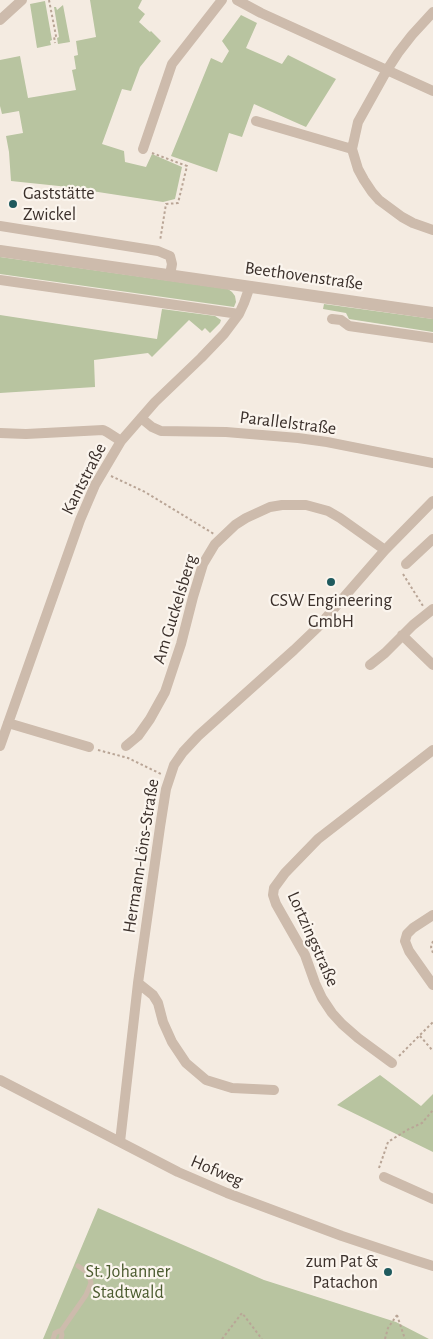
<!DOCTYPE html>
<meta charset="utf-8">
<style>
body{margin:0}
canvas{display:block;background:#f4ebe1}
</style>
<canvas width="433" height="1339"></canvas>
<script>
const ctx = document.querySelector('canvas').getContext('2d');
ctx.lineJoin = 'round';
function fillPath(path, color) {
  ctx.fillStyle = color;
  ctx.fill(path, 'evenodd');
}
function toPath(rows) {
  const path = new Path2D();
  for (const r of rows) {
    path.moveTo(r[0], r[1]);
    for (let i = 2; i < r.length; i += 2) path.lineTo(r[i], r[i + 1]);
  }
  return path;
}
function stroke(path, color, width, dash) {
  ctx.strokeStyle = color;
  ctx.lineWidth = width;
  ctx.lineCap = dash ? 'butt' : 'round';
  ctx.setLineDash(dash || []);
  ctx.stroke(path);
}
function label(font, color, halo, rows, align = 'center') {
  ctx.font = font + ' "Alegreya Sans",sans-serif';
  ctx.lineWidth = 4.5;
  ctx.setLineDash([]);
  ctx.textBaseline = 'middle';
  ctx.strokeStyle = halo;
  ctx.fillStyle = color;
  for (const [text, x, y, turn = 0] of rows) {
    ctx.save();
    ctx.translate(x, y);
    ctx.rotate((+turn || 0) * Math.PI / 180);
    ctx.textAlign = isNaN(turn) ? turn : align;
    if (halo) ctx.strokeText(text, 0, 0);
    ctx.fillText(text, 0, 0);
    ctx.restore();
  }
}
fillPath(toPath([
 [90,0,142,0,138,8,145,14,139,22,150,32,151,31,161,41,140,67,131,91,122,89,102,144,124,151,125,162,146,167,152,154,182,167,175,199,163,202,59,186,11,181,9,152,6,136,23,133,19,111,2,114,0,106,0,60,20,56,28,98,76,90,72,70,76,69,74,56,78,55,76,41,96,37],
 [45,1,52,40,50,41,51,45,37,48,30,4],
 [63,5,70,42,58,44,57,38,59,37,54,7,56,7,57,10],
 [241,15,257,23,246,48,282,64,288,55,336,79,306,127,254,104,242,137,229,133,217,172,171,156,211,58,222,63,229,51,222,41],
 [0,257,228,289,232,292,235,296,236,302,234,307,0,274],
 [324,304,433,319,433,332,349,319,346,313,323,309],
 [162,309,215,316,221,320,220,323,210,333,205,328,202,331,189,320,152,357,148,353,94,360,95,387,0,393,0,315,157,339],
 [380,1075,421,1106,433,1094,433,1152,337,1105],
 [98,1208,264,1280,396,1322,429,1339,43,1339]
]), '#b8c4a0');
stroke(toPath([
 [49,0,56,36,54,36,55,43],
 [152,153,187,166,178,203,166,204,160,241],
 [111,476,145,492,214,534],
 [403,574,423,606],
 [98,750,128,758,161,774],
 [433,941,431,947,433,953],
 [420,1036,433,1051],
 [399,1056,433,1022],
 [379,1168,388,1142,407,1130,422,1123,433,1110],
 [397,1315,405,1339],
 [222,1339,242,1313,262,1339],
 [385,1339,388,1328,397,1315]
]), '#b9a596', 2, [2.5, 2.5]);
stroke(toPath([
 [61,1331,86,1295,91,1283,88,1273,78,1266],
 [53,1339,55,1333,59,1331,61,1331,62,1335,61,1339]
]), '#cdbbac', 5);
stroke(toPath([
 [237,0,261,13,433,91],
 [433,12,412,35,398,53,387,70,358,122,352,149,358,169,364,180,372,192,379,200,402,217,413,223,433,230],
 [0,20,22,0],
 [256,121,352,149],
 [143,149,172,64,222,0],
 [0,226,158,251,170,256,172,264,170,275],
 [0,280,239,314],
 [332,319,341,320,349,326,433,338],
 [141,418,152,427,161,431,226,432,298,438,327,442,433,463],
 [0,433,26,434,103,430,107,432,121,441],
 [406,564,433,539],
 [402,635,433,665],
 [370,665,385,653,413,625,433,609],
 [8,723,89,747],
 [0,746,80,520,95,485,121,441,155,402,201,358,224,334,239,314,244,303,250,286],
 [126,746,138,736,150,719,165,692,181,644,193,597,203,564,215,544,235,525,246,518,270,507,282,505,306,505,328,511,340,518,385,550],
 [433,915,413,928,407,934,405,941,409,951,433,985],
 [138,983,153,995,158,1003,163,1022,172,1042,186,1063,206,1080,232,1088,274,1090],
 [392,1063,358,1038,342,1024,332,1013,322,998,315,983,305,955,276,904,273,895,274,888,285,873,318,839,433,750],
 [0,1080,178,1172,227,1193,342,1236,414,1260,433,1266],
 [120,1142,138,983,160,827,166,789,174,765,183,752,198,736,294,650,317,628,385,550,433,501],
 [384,1177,433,1199]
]), '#cdbbac', 10);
stroke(toPath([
 [0,251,433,313]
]), '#cdbbac', 12);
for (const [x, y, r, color] of [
 [13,204,5,"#1f5a5e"],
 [331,582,5,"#1f5a5e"],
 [388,1272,5,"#1f5a5e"]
]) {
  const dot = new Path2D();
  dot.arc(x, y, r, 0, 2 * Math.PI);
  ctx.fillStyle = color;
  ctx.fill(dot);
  stroke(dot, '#fbf5ee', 2);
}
label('18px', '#3b302b', '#fbf5ee', [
 ["Gaststätte",23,194],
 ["Zwickel",23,215],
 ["CSW Engineering",331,601,"center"],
 ["GmbH",331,622,"center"],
 ["zum Pat &",378,1262,"right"],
 ["Patachon",378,1283,"right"]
], 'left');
label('18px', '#3b302b', '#fbf5ee', [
 ["Beethovenstraße",304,276,8],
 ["Parallelstraße",288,423,7],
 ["Kantstraße",84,479,-63],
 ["Am Guckelsberg",175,609,-73],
 ["Hermann-Löns-Straße",141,856,-81],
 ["Lortzingstraße",313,939,66],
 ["Hofweg",217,1171,23]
]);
label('18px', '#4a5a2e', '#fbf5ee', [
 ["St. Johanner",128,1272],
 ["Stadtwald",128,1293]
]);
</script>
